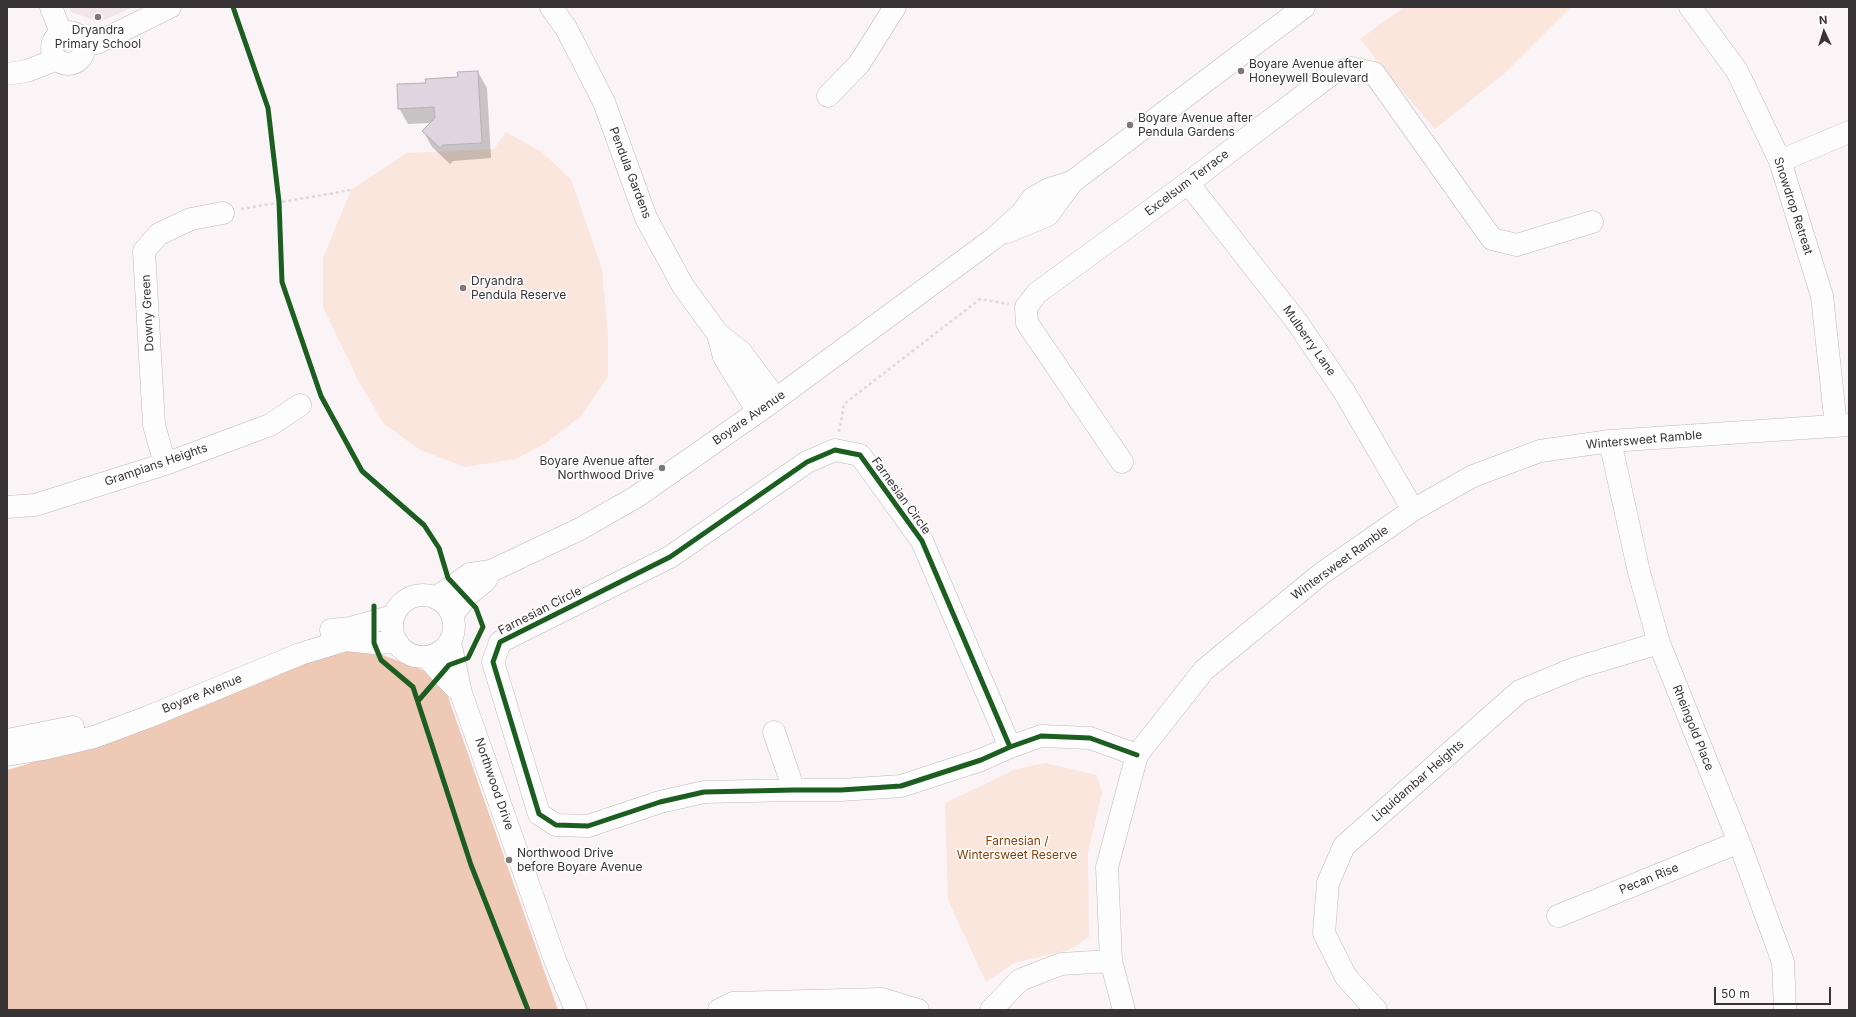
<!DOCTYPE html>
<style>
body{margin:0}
#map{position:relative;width:1856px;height:1017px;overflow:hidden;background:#faf4f7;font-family:Inter,sans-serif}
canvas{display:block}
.frame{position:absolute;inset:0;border:8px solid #383335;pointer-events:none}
.north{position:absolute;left:1804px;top:12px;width:40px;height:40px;-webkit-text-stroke:3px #fff;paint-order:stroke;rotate:356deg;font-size:11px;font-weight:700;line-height:16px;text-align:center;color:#383335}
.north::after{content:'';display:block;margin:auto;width:14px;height:18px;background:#383335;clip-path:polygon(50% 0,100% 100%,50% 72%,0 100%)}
.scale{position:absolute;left:1714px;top:987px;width:117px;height:18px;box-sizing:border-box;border:2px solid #383335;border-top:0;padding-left:5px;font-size:12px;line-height:14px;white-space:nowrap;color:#383335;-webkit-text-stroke:3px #fff;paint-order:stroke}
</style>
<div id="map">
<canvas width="1856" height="1017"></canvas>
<div class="frame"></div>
<div class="north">N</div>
<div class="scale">50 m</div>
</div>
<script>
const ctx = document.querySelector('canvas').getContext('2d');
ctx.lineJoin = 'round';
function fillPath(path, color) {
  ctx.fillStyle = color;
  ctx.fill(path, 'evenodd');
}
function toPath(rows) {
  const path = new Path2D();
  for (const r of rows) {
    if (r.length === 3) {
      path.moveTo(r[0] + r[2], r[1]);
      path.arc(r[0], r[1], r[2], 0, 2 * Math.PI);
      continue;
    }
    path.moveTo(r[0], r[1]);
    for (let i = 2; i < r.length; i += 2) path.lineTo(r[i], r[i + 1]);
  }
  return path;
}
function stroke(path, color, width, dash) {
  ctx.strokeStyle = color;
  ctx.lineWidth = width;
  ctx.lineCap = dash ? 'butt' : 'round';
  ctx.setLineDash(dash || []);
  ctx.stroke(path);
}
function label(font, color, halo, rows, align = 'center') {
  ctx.font = font + ' Inter,sans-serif';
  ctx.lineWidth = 3;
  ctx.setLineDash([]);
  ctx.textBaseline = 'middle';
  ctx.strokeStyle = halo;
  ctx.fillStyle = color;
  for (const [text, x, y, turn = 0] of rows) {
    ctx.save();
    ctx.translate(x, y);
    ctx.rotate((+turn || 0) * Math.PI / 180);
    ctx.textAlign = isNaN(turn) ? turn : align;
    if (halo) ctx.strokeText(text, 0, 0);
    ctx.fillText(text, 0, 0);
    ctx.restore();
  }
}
fillPath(toPath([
 [69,7,133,7,100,22,71,12]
]), '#f2e5ea');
fillPath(toPath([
 [1404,7,1571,7,1505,73,1435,129,1386,72,1360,39],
 [506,132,542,152,571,179,602,269,608,335,608,377,581,416,546,443,516,459,465,467,420,450,384,424,358,380,323,307,323,258,351,190,407,153,494,149],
 [1045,763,1097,775,1102,793,1088,852,1089,937,1069,950,1014,963,986,982,948,900,945,803,1016,769]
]), '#fbe6dd');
fillPath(toPath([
 [359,646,441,677,558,1010,7,1010,7,770,25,765,298,664]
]), '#eec9b6');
fillPath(toPath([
 [478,72,487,88,491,158,453,161,450,164,432,147,423,131,431,123,408,124,399,108,459,78]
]), '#0003');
const building = toPath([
 [478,71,482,143,443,145,440,148,422,131,435,118,434,107,398,109,397,84,426,83,425,79,458,77,457,72,478,71]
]);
fillPath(building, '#dfd4df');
stroke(building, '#b5b1b4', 1);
const minor = toPath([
 [51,7,61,33],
 [551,7,566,28,604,102,646,218,683,286,718,334,741,352,776,399],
 [1690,7,1737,71,1780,161,1822,296,1836,426],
 [68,48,16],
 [84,45,97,43,170,7],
 [7,74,27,71,57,59],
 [828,96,859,64,895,7],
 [1780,161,1849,132],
 [1188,183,1297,322,1345,393,1413,510],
 [1007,232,1048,215,1072,182,1304,7],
 [718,334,724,357,758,412],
 [1610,441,1639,572,1659,643,1739,842,1783,962,1785,1010],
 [1122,462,1027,323,1026,307,1037,293,1188,183,1333,73,1351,68,1374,73,1492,239,1517,245,1592,222],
 [165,464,154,425,144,251,159,234,191,219,223,213],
 [7,507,35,505,165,464,270,425,300,405],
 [423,626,31],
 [437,597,470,574,491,571,580,529,636,497,776,399,993,239,1022,213,1033,198,1049,189,1072,182],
 [453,614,469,594,485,581,491,571],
 [331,630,350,628,393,616],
 [450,642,461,693,555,960,576,1010],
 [427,657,442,674,461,693],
 [774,732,794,790],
 [7,740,73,727],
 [1010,747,922,541,860,455,835,450,807,462,670,557,500,642,493,662,539,814,556,825,588,826,660,802,704,792,794,790,841,790,901,786,981,760,1010,747,1041,736,1090,738,1137,755],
 [7,755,43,749,94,737,148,717,300,654,346,640,374,643,397,642],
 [1558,916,1739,842],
 [719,1010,733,1003,882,999,918,1010],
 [991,1010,1020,980,1061,964,1111,961],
 [1124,1010,1111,961,1107,867,1137,755,1204,670,1321,574,1413,510,1473,476,1540,451,1610,441,1849,425],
 [1376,1010,1346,977,1324,933,1328,883,1344,846,1520,691,1576,668,1659,643]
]);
stroke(minor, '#bdb9ba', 23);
stroke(toPath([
 [241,209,351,190],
 [839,432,844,404,980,299,1009,304]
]), '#dbd9da', 2.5, [3, 3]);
stroke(minor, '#fefdfe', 22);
stroke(toPath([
 [233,7,268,108,279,202,282,282,321,396,362,471,424,525,439,548,448,578,476,608,483,627,468,658,449,665,418,701],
 [374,606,374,643,381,660,413,687,471,865,528,1010],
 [1010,747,922,541,860,455,835,450,807,462,670,557,500,642,493,662,539,814,556,825,588,826,660,802,704,792,794,790,841,790,901,786,981,760,1010,747,1041,736,1090,738,1137,755]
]), '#1b5e20', 5);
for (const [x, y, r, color] of [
 [98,17,4,"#7c7779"],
 [1241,71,4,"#7c7779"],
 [1130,125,4,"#7c7779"],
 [463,288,4,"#7c7779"],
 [662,468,4,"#7c7779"],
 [509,860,4,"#7c7779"]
]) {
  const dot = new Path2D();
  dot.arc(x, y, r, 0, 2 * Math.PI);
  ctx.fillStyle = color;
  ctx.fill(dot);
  stroke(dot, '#fff', 1.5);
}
label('12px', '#383335', '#fff', [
 ["Dryandra",98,30,"center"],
 ["Primary School",98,44,"center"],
 ["Boyare Avenue after",1249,64],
 ["Honeywell Boulevard",1249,78],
 ["Boyare Avenue after",1138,118],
 ["Pendula Gardens",1138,132],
 ["Dryandra",471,281],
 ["Pendula Reserve",471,295],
 ["Boyare Avenue after",654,461,"right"],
 ["Northwood Drive",654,475,"right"],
 ["Northwood Drive",517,853],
 ["before Boyare Avenue",517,867]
], 'left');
label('12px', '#383335', '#fff', [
 ["Pendula Gardens",630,173,69],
 ["Excelsum Terrace",1187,183,-37],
 ["Snowdrop Retreat",1793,206,72],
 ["Downy Green",148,313,-93],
 ["Mulberry Lane",1309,341,55],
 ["Boyare Avenue",749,418,-35],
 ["Wintersweet Ramble",1644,440,-5],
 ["Grampians Heights",156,465,-19],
 ["Farnesian Circle",901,496,54],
 ["Wintersweet Ramble",1340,563,-36],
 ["Farnesian Circle",540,611,-27],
 ["Boyare Avenue",202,694,-22],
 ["Rheingold Place",1693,728,68],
 ["Liquidambar Heights",1418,781,-41],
 ["Northwood Drive",494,784,71],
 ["Pecan Rise",1649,879,-22]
]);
label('12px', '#8a3e03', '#fff', [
 ["Farnesian /",1017,841],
 ["Wintersweet Reserve",1017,855]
]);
</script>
